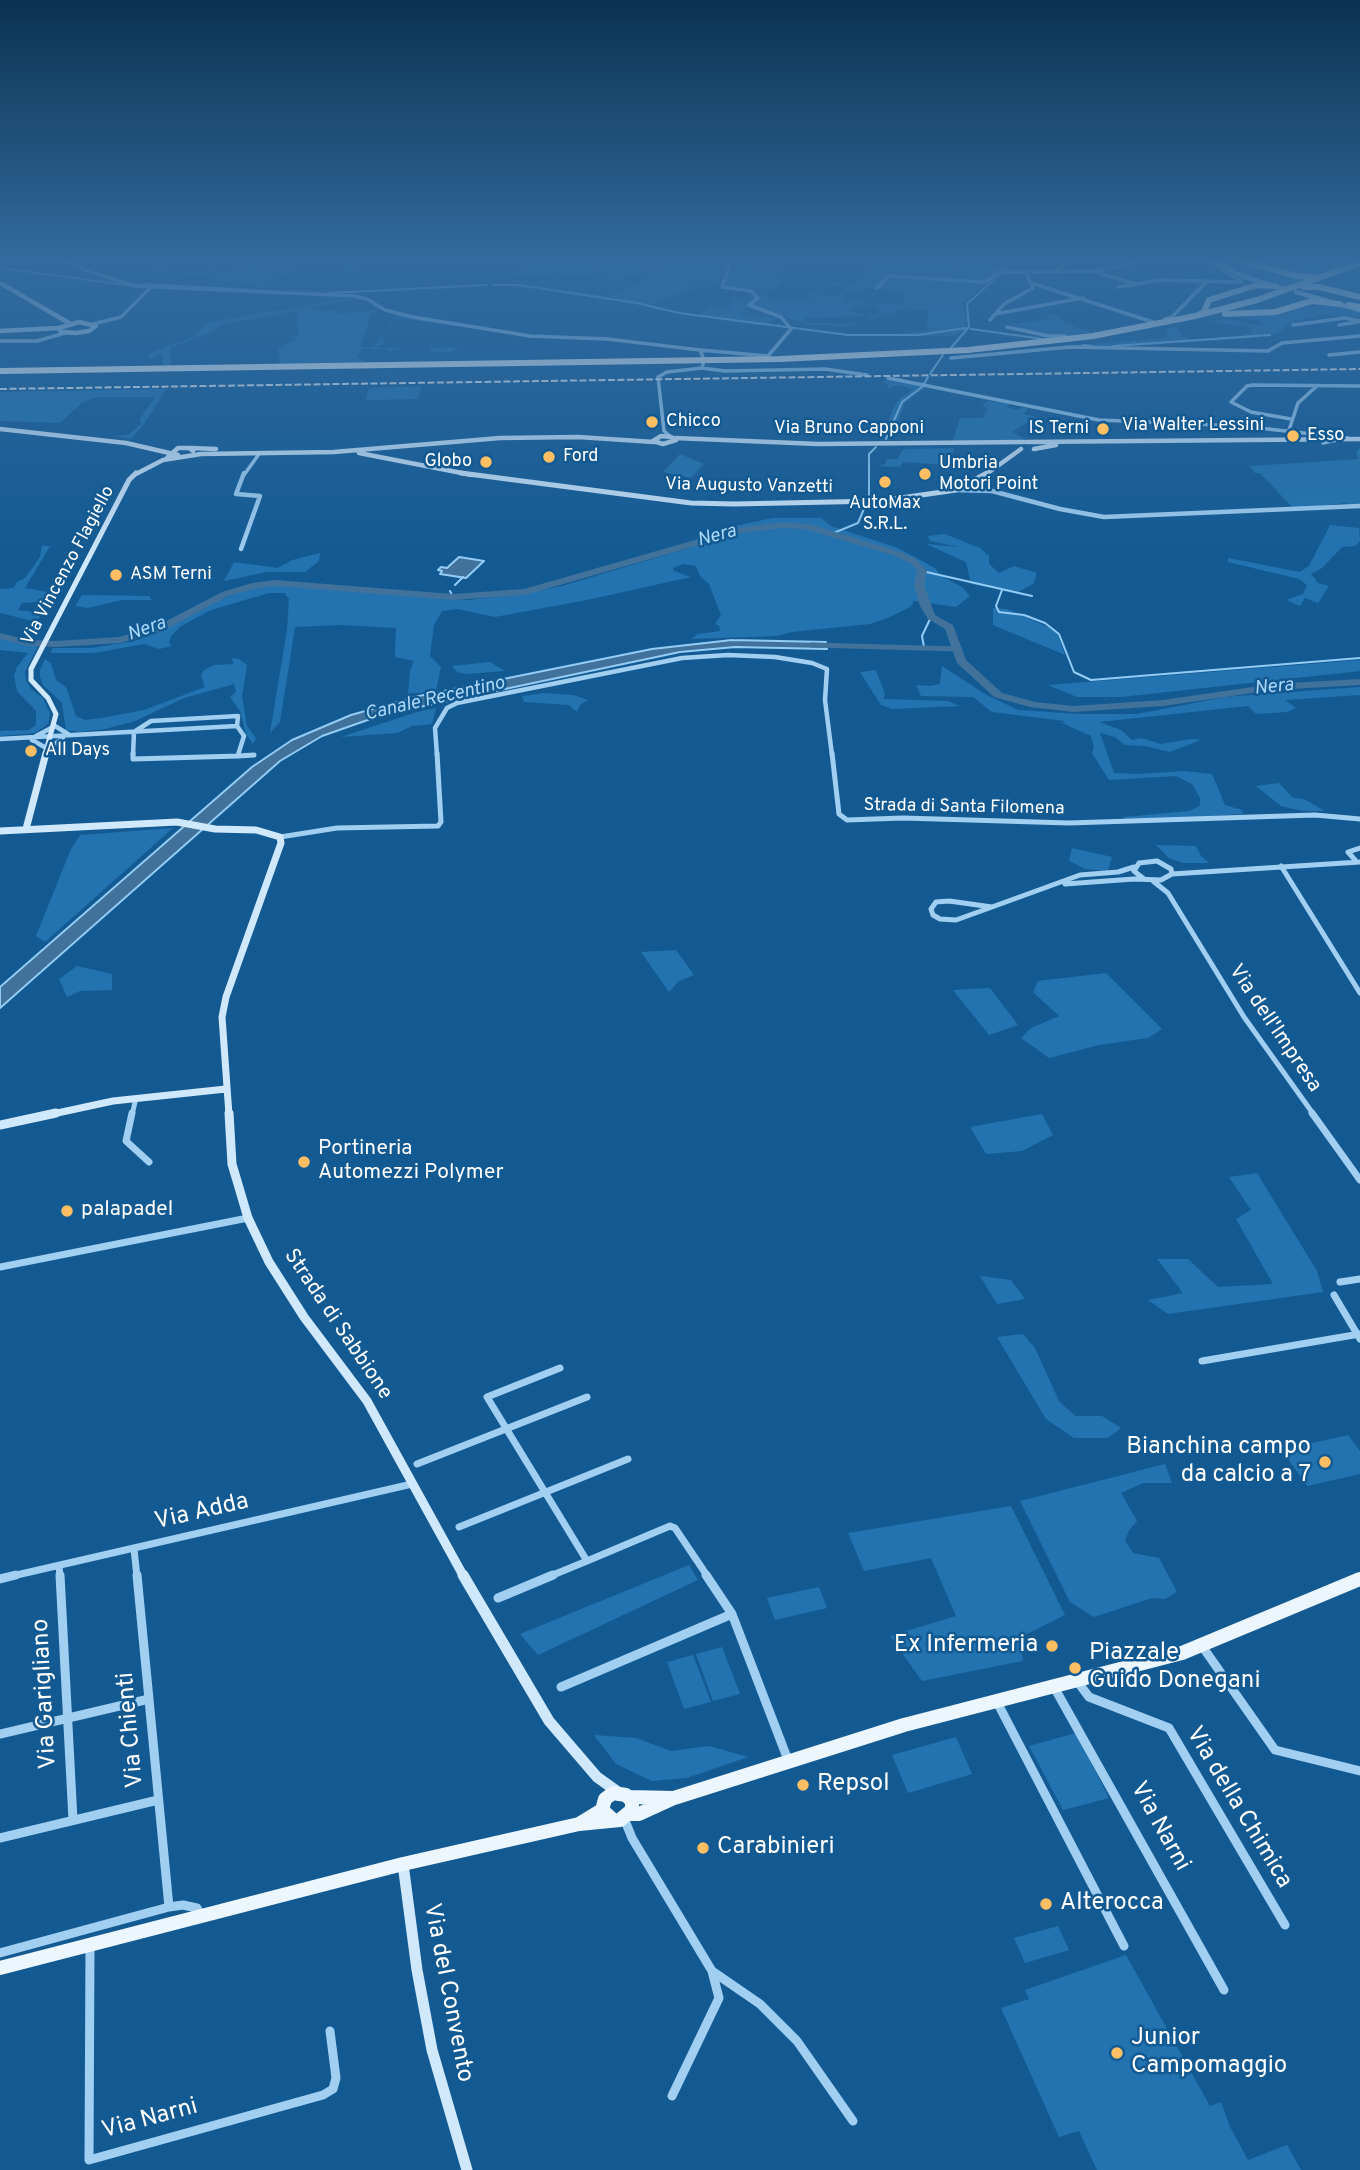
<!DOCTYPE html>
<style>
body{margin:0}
canvas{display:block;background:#135a93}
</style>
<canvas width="1360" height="2170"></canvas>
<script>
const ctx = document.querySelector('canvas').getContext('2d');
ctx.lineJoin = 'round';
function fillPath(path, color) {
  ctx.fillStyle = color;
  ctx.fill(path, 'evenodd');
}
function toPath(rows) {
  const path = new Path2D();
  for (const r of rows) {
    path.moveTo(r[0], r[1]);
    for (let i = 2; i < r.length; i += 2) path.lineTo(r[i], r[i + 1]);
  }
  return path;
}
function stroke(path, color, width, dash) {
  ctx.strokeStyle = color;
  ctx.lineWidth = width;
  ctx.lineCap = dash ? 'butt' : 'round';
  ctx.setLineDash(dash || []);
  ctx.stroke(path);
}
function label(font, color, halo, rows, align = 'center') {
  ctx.font = font + ' Overpass,sans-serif';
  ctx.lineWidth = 5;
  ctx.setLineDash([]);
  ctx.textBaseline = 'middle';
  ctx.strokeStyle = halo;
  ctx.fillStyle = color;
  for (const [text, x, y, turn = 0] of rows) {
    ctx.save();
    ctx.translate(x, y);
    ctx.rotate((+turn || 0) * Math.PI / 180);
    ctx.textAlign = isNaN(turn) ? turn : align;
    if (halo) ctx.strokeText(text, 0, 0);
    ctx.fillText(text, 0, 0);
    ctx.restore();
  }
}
fillPath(toPath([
 [73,256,82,257,86,259,85,264,89,265,104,262,84,256,100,256,123,263,110,263,91,270,131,283,251,288,248,290,127,285,97,281,104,278,90,273,72,261],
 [200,256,375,256,356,259,359,266,358,271,352,273,343,271,345,262,285,266],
 [644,256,683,256,725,263,732,256,736,256,728,263,726,268,731,270,734,261,741,256,792,256,785,267,760,265,757,268,782,271,779,277,818,280,779,278,777,279,783,280,775,289,759,290,727,288,718,282,697,280,685,285,694,288,646,306,541,289,489,286,527,284,608,297,662,271,649,270,620,279,608,279,596,275,603,273,598,270,592,275,556,278,535,274,508,275,501,268,523,272,527,269,522,267,530,262,521,260,639,263],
 [870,256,900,256,955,265,970,265,973,261,996,261,997,258,1019,262,1028,256,1044,259,1031,267,1015,265,1002,271,962,303,966,318,965,330,955,336,879,336,932,330,927,327,928,310,904,309,872,319,868,317,883,312,875,306,862,305,849,309,865,316,804,318,805,323,862,323,847,327,802,324,803,323,752,306,752,302,762,297,755,291,767,292,765,297,806,302,810,299,822,302,807,296,815,292,819,293,818,296,833,297,839,294,845,296,845,301,857,301,860,297,862,301,869,304,904,305,906,290,858,288,859,292,846,292,844,286,823,284,824,281,850,285,855,283,867,264,843,261,867,262],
 [1225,256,1269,259,1303,268,1306,267,1293,256,1322,256,1311,258,1316,262,1344,256,1360,256,1360,259,1310,277],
 [1233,264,1243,264,1302,280,1289,288,1245,274,1234,268],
 [247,265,293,269,295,277,273,278,267,281,261,289,371,291,336,294,253,290,256,283,216,281,212,279,214,275,165,273,123,266,204,272,208,267,216,266,215,272,224,273],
 [751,296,756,298,750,301,749,307,740,310,758,313,744,312,742,315,778,318,765,325,753,325,672,312,700,314,710,306,731,307,731,297,749,299],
 [344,299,360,299,310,307,319,311,336,309,339,314,382,309,371,314,360,347,373,348,398,315,487,330,397,318,382,338,384,342,376,348,471,347,457,348,452,352,431,352,431,348,401,348,388,352,385,352,389,351,387,349,362,349,357,358,364,361,357,364,173,368,162,364,163,354,149,359,149,354,153,352,194,337,205,323],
 [297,311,297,325,300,333,295,340,278,349,280,361,277,365,171,365,170,348,205,335,223,324],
 [1309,306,1339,306,1360,312,1360,317,1319,315,1287,325,1278,333,1268,336,1230,340,1111,347,1088,344,1167,338,1167,329,1172,327,1177,327,1182,336,1189,340,1238,336,1252,332,1250,327,1210,322,1225,319,1262,326,1259,320,1243,318,1246,315,1289,312],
 [1055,315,1063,318,1060,319,1065,323,1091,333,1057,336,1019,329,1013,324,1052,319,1044,316],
 [888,379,927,386,905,403,893,435,883,434,892,412,897,401,913,389,898,385,889,388,886,386,889,384,882,383],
 [422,386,418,399,366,400,369,388],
 [166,389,144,424,131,439,115,436,128,435,141,424,140,419,155,397,97,397,83,402,60,423,0,421,0,392],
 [988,401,1010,404,1007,407,1017,410,1024,407,1028,409,1024,414,1036,417,1012,432,1027,440,953,441,960,418,983,418,988,408,982,406],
 [1360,447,1360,508,1345,503,1298,509,1293,508,1260,473,1255,473,1249,466,1359,459,1356,453],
 [954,448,950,465,903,462,900,467,879,466,886,463,886,459,898,459,903,449],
 [680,454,704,464,691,478,663,472],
 [772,518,821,518,831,526,898,548,935,568,941,576,962,587,970,596,956,607,914,601,910,607,890,617,870,624,792,632,777,636,691,639,698,634,720,631,719,626,715,624,721,615,709,584,700,576,696,566,683,564,673,568,674,571,691,577,587,600,495,617,457,609,442,611,434,625,430,656,441,667,436,691,408,694,410,671,414,661,395,657,396,628,340,625,295,627,280,722,270,733,287,630,289,599,285,593,269,593,211,610,181,626,171,636,169,643,172,646,159,649,144,644,94,653,50,653,53,648,92,648,134,641,160,632,183,617,240,591,269,586,306,586,467,600,517,595,562,586,689,548,693,546,699,534],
 [1330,525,1359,528,1360,541,1355,546,1342,547,1322,568,1311,574,1318,583,1329,586,1318,603,1305,598,1300,606,1286,600,1303,594,1307,585,1299,579,1228,562,1228,558,1300,572,1309,566],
 [945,534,980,548,989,556,989,564,999,573,1014,566,1037,573,1033,584,1018,592,971,584,966,562,926,544,959,547,930,541,928,536],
 [42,546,50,546,25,588,53,593,48,601,22,603,18,610,42,613,37,622,0,613,0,589,14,588,17,582,25,578,40,557],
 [320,553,319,561,305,572,267,572,224,581,234,562,277,568,293,560],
 [82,595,149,596,152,600,122,600,88,608,75,606],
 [993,608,1007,609,1057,631,1065,655,993,625],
 [0,639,38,646,25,672,26,680,31,689,43,698,50,714,48,724,35,733,0,736,0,731,29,730,36,725,36,711,17,691,14,676,17,667,28,653,0,650],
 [231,658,239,659,247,665,242,697,247,726,256,738,253,744,246,734,240,711,230,697,236,692,234,684,184,698,135,721,105,729,79,732,66,730,62,703,43,685,40,677,40,670,45,659,51,663,56,680,66,687,76,716,85,720,102,718,144,710,205,687,201,676,204,670,214,665,234,664],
 [1360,660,1360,671,1121,697,1077,697,1048,685],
 [490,662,505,671,466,674,457,672,452,666],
 [942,666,985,694,1018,710,1080,714,1137,714,1225,697,1304,691,1360,687,1360,695,1285,700,1296,708,1287,712,1256,714,1248,706,1099,722,1121,730,1132,740,1141,738,1161,744,1191,739,1201,740,1170,752,1145,746,1125,745,1115,737,1100,733,1114,773,1139,774,1184,771,1212,774,1225,805,1242,810,1243,814,1126,821,1124,817,1189,811,1200,806,1200,798,1192,784,1176,776,1109,780,1092,753,1094,747,1091,736,1062,723,1065,721,992,712,973,697,921,696,916,685,931,686,940,684],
 [876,670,885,694,883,699,948,701,959,706,892,709,881,705,860,672],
 [544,693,573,695,588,700,580,705,577,712,569,705,524,702,522,696],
 [436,708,432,724,412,726,397,733,341,737,417,712],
 [1279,783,1293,798,1304,799,1325,811,1303,811,1281,806,1256,786],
 [173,828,45,942,36,936,71,849,80,835],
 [1156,845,1196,846,1201,856,1209,863,1183,863,1169,858],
 [1072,848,1112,857,1108,871,1085,869,1069,861],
 [676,950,694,975,679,981,669,992,641,952],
 [77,966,112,974,112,990,80,991,67,997,59,979],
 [1106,973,1162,1029,1148,1038,1099,1045,1049,1058,1021,1038,1031,1028,1059,1016,1033,992,1038,981],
 [990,988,1018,1025,989,1035,953,990],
 [1042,1114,1053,1135,1022,1151,986,1154,970,1127],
 [1257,1173,1317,1271,1323,1292,1168,1314,1148,1300,1183,1293,1157,1259,1188,1259,1218,1287,1273,1284,1236,1219,1251,1210,1229,1177],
 [980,1276,1011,1280,1025,1299,997,1304],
 [1023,1334,1035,1348,1059,1401,1075,1416,1102,1416,1121,1428,1108,1438,1074,1438,1046,1419,997,1337],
 [1348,1435,1360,1451,1360,1474,1307,1486,1282,1450],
 [1165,1464,1172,1483,1143,1483,1121,1493,1137,1521,1129,1530,1125,1541,1133,1553,1159,1558,1177,1592,1165,1599,1152,1598,1094,1617,1070,1602,1020,1501],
 [1011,1506,1065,1615,1019,1638,1023,1661,922,1681,890,1636,956,1616,931,1558,864,1571,848,1533],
 [689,1565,698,1580,538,1655,520,1634],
 [819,1587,827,1608,775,1620,767,1598],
 [722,1647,740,1694,713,1701,696,1654],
 [693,1655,711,1702,684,1709,667,1662],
 [1076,1733,1109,1798,1063,1810,1029,1746],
 [594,1735,636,1738,671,1751,709,1746,748,1757,687,1778,652,1781,616,1764],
 [956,1737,972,1774,908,1793,892,1755],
 [1058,1926,1069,1950,1025,1963,1014,1938],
 [1126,1955,1210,2106,1221,2102,1230,2127,1248,2160,1287,2145,1301,2170,1097,2170,1079,2131,1059,2137,1001,2008,1029,1999,1025,1990]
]), '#2273b0');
const water = toPath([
 [459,557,484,561,466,578,440,574,442,571,438,570,441,567,447,568,459,557],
 [732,640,826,642,823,645,827,649,735,647,680,652,382,715,322,736,280,761,0,1008,0,987,252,767,292,740,351,715,419,696,652,649,732,640]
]);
fillPath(water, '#40729b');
stroke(water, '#93ccf5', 2);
stroke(toPath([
 [0,268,125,285],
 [146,284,249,290],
 [493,285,518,285,637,303,679,313,848,335,918,335,966,328],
 [329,293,487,285],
 [971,329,1043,339],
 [1083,345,1092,346],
 [1113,346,1270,335],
 [949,350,969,327,967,304,1008,267,1025,256],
 [930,374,943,355],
 [924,384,928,377],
 [886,439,902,402,922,387],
 [869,499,869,454,876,447],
 [831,534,858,523,866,504],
 [922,571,1032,596],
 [455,585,463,577],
 [1002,590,996,606,999,612,1024,615,1045,623,1059,634,1074,672,1091,680,1360,658],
 [450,591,453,597],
 [924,647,922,636,931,617]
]), '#93ccf5', 2);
stroke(toPath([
 [812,645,959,649]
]), '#40729b', 5);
fillPath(toPath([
 [782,522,809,524,901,552,916,559,927,571,924,585,935,615,953,625,966,660,1002,693,1035,702,1074,706,1163,700,1273,684,1360,679,1360,685,1273,690,1163,706,1074,712,1030,707,994,697,957,663,945,629,928,619,920,606,914,585,917,571,910,563,895,556,805,529,782,528,741,533,525,595,453,600,275,586,253,589,228,596,163,631,120,643,56,647,29,646,0,639,0,633,29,640,56,641,119,637,155,627,222,592,252,583,275,580,453,594,524,589,737,528,782,522]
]), '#40729b');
stroke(toPath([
 [17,256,69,262,87,271,136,286,354,296,367,299,385,310,413,317,530,336,607,339,700,350,704,360,702,368,667,372,658,377,664,431,671,437],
 [1133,256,1138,257],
 [1055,272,1076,256],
 [1095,272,1135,284],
 [1031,283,1153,322],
 [1119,287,1160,280,1242,282,1202,256],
 [877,288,889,276,982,282,989,280,997,272,1026,272],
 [995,314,1083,298],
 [1165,319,1172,317,1207,281],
 [990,320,1004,304,1033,288,1026,272,1097,271,1162,256],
 [93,324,121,317,151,287],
 [1293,325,1345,318,1360,321],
 [1339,325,1358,322],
 [1007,327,1048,336,1065,336],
 [0,341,37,341,65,333],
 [700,350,768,356,791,329,781,317,749,305,758,298,751,291,722,287,731,262,738,256],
 [1329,355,1360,352],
 [951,358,1070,347,1268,351,1282,343,1360,336],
 [702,368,725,371,825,369,867,375],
 [888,378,1099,420,1241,426,1348,438],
 [1291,419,1251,412,1231,402,1247,386,1253,385,1360,386],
 [1289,430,1298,403,1317,386],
 [1323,443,1337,440],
 [244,475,259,454]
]), '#a1cff2', 3.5);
stroke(toPath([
 [956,490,992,491,1060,509,1104,517,1360,506],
 [241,549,260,496,236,494,244,473],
 [36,736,55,726,68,734],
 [0,739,237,726],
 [32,740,48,749,63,738],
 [133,755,134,732,151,721,238,716,237,726,244,736,238,755],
 [437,755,435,728,447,708,457,703,682,658,728,655,775,657,812,663,827,669,825,700,832,755]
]), '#a1cff2', 4.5);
stroke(toPath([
 [133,753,133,759,238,756],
 [832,753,839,814,847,820,903,818,1069,823,1315,815,1360,819],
 [238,756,254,755],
 [280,837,337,828,438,826,441,822,437,753],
 [1355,860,1348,852,1360,848],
 [1281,866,1360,993],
 [1172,874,1360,862],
 [1153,881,1168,893,1244,1017,1314,1115],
 [1065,884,1134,879,1161,880,1172,874,1171,869,1157,861,1139,863,1134,871,1144,879],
 [949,901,992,907,956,920,940,919,933,915,931,909,936,902,949,901],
 [992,907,1080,875,1118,872,1134,867],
 [132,1115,136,1098]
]), '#a1cff2', 5);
stroke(toPath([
 [132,1113,126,1141,149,1162],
 [1312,1113,1360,1180],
 [0,1267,248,1218],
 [1340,1282,1360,1279],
 [1334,1295,1360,1339],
 [1202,1361,1360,1334],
 [560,1368,487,1397,587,1561,670,1526,675,1528,708,1577],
 [417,1464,587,1397],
 [459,1527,628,1459],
 [134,1549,137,1577],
 [59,1566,60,1577],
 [8,1577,412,1484],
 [548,1577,587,1561]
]), '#a1cff2', 7);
stroke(toPath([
 [60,1575,73,1820],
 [137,1575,169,1907],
 [706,1575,732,1614,788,1760],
 [0,1579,16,1575],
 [498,1598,553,1575],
 [1202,1646,1275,1750,1360,1771],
 [1077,1681,1089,1697,1169,1728,1285,1925],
 [561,1687,732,1614],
 [1054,1687,1224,1990],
 [997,1702,1124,1946],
 [0,1734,149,1699],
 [624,1818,632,1838,712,1971,719,1998,672,2096],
 [0,1838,158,1800],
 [90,1946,89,2160,323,2095,333,2089,336,2078,330,2031],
 [0,1953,169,1907,183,1905,197,1908,201,1916],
 [712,1971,760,2004,797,2041,853,2121]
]), '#a1cff2', 9);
stroke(toPath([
 [1207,256,1242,276,1284,289],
 [0,283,69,323],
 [1296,292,1360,310],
 [79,322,96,326,89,331,76,333,61,332,59,328,79,322],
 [0,331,59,328],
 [0,429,126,443,178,455],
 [661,436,671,437,676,440,663,444,653,441,661,436],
 [675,438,818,444,1023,442],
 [1026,442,1360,439],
 [191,448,216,449],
 [1034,449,1056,445],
 [359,453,472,475],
 [166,459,178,448,189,448,193,451],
 [134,475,163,460,201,454,334,452,500,438,578,437,654,442],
 [985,475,1021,449]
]), '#d0e8fc', 4.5);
stroke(toPath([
 [461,473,691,503,734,504,880,501,956,490,987,473],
 [45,755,56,714,48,698,31,680,31,669,129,480,136,473]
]), '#d0e8fc', 5);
stroke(toPath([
 [26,829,46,753],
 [0,831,177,822,215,829,256,830,280,837,281,843,226,997,222,1017,229,1115],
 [48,1115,113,1101,226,1089]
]), '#d0e8fc', 7);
stroke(toPath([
 [229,1113,232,1164,248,1218,269,1262,304,1317,367,1401,464,1577],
 [0,1125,56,1113]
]), '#d0e8fc', 9);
stroke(toPath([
 [463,1575,549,1721,597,1777,618,1792],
 [403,1864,417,1970,432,2050,467,2170]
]), '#d0e8fc', 11);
stroke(toPath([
 [629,1797,674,1798],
 [630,1814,639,1814,674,1798,904,1725,1182,1653,1360,1579],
 [579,1824,602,1810],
 [0,1968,403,1864,579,1824,620,1820,632,1810,632,1801,626,1795,613,1793,605,1799,602,1810,612,1819]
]), '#ecf6ff', 14);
stroke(toPath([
 [1222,256,1298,276,1316,277],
 [1304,287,1319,287,1360,297],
 [1349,305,1360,307],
 [1225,314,1275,312,1312,301,1340,304],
 [1198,315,1204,312,1209,300,1257,285,1275,286],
 [0,371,780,359,968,350,1093,336,1195,316,1257,300,1360,263]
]), '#fff', 6);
stroke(toPath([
 [0,389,1360,369]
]), '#fff', 2, [7, 2.5]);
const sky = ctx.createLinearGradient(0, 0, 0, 560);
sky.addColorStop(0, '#0a3251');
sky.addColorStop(0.46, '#336b9e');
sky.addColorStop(1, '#336b9e00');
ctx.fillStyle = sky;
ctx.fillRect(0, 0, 1360, 560);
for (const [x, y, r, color] of [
 [652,422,7,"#ffbf62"],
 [1103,429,7,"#ffbf62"],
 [1293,436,7,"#ffbf62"],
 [549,457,7,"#ffbf62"],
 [486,462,7,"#ffbf62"],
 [925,474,7,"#ffbf62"],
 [885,482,7,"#ffbf62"],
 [116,575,7,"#ffbf62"],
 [31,751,7,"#ffbf62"],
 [304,1162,7,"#ffbf62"],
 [67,1211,7,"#ffbf62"],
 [1325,1462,7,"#ffbf62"],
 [1052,1646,7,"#ffbf62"],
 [1075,1668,7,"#ffbf62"],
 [803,1785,7,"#ffbf62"],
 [703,1848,7,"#ffbf62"],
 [1046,1904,7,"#ffbf62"],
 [1117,2053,7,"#ffbf62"]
]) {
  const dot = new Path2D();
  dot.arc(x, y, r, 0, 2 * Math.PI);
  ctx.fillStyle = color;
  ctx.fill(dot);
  stroke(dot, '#135a93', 2.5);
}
label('18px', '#fff', '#135a93', [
 ["Chicco",666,422],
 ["IS Terni",1089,429,"right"],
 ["Esso",1307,436],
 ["Ford",563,457],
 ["Globo",472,462,"right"],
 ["Umbria",939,464],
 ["Motori Point",939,485],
 ["AutoMax",885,504,"center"],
 ["S.R.L.",885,525,"center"],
 ["ASM Terni",130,575],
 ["All Days",45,751]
], 'left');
label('18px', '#fff', '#135a93', [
 ["Via Walter Lessini",1193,426],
 ["Via Bruno Capponi",849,429],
 ["Via Augusto Vanzetti",749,487,1],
 ["Via Vincenzo Flagiello",69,566,-62],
 ["Strada di Santa Filomena",964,808,1]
]);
label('italic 19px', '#add9f9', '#135a93', [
 ["Nera",717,537,-15],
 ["Nera",147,630,-20],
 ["Nera",1274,688,-6],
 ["Canale Recentino",435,700,-13]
]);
label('21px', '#fff', '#135a93', [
 ["Via dell'Impresa",1274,1029,56],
 ["Strada di Sabbione",337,1325,56]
]);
label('21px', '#fff', '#135a93', [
 ["Portineria",318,1150],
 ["Automezzi Polymer",318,1174],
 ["palapadel",81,1211]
], 'left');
label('24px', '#fff', '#135a93', [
 ["Bianchina campo",1311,1448,"right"],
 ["da calcio a 7",1311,1476,"right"],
 ["Ex Infermeria",1038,1646,"right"],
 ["Piazzale",1089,1654],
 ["Guido Donegani",1089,1682],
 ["Repsol",817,1785],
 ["Carabinieri",717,1848],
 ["Alterocca",1060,1904],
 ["Junior",1131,2039],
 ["Campomaggio",1131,2067]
], 'left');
label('24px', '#fff', '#135a93', [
 ["Via Adda",202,1513,-13],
 ["Via Garigliano",46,1694,-93],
 ["Via Chienti",132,1730,-95],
 ["Via della Chimica",1238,1808,59],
 ["Via Narni",1159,1827,61],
 ["Via del Convento",447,1993,79],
 ["Via Narni",150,2120,-15]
]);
</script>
